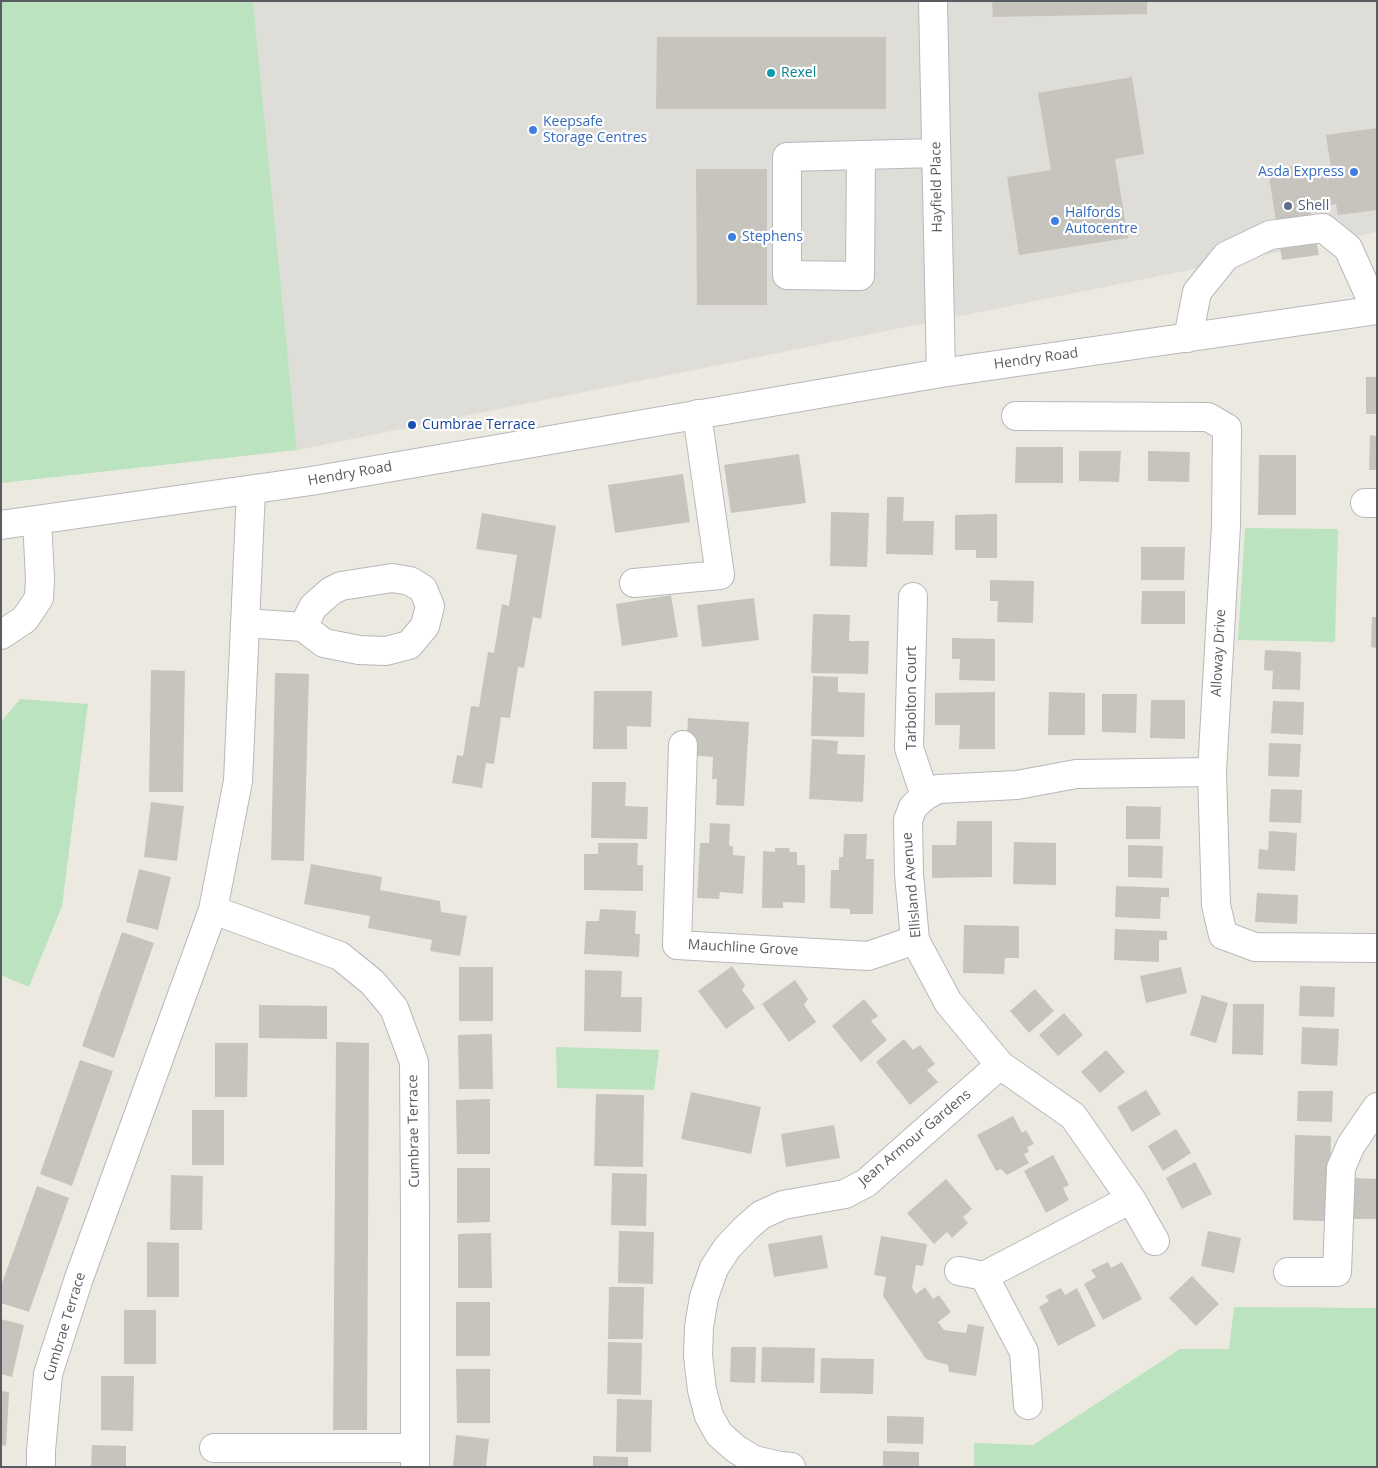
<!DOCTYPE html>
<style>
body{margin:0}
#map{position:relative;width:1378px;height:1468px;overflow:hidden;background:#eceae0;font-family:"Open Sans",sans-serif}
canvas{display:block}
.frame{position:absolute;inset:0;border:2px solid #595c61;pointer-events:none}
</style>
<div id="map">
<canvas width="1378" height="1468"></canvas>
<div class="frame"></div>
</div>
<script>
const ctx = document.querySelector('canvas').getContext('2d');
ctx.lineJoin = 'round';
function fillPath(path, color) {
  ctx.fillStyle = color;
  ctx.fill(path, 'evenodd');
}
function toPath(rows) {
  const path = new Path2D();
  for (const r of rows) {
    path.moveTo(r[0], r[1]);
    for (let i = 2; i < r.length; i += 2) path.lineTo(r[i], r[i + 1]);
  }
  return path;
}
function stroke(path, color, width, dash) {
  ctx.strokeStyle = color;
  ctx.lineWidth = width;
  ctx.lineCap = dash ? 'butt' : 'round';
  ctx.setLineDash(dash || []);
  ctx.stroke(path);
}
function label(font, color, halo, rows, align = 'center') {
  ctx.font = font + ' "Open Sans",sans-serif';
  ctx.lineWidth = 4.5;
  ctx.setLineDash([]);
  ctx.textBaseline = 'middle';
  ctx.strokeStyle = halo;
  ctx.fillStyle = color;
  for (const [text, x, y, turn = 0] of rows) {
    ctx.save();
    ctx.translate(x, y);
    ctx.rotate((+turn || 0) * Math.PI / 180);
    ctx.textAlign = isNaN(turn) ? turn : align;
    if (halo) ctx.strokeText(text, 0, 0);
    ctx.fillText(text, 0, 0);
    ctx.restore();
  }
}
fillPath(toPath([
 [253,1,1377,1,1377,232,297,450]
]), '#dfddd8');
fillPath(toPath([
 [1,1,253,1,297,450,1,483],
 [1245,528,1338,529,1335,642,1238,640],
 [20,699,88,704,62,906,29,987,1,975,1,722],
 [556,1047,659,1050,654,1090,557,1088],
 [1234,1307,1377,1308,1377,1467,974,1467,974,1443,1033,1445,1180,1349,1229,1349]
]), '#bce3bf');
fillPath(toPath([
 [992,1,1147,1,1147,14,993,17],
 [657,37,886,37,886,109,656,109],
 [1132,77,1144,154,1115,159,1128,238,1019,255,1007,177,1051,170,1038,93],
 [1377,128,1377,210,1338,215,1336,204,1310,209,1319,255,1282,260,1268,170,1303,164,1304,173,1331,168,1326,135],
 [696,169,767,169,767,305,697,305],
 [1366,377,1377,377,1377,414,1366,414],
 [1370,435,1377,436,1377,470,1369,470],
 [1016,447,1063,447,1063,483,1015,483],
 [1079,451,1121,451,1119,482,1079,481],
 [1148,451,1190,452,1189,482,1148,481],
 [799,454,806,503,731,513,724,465],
 [1259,455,1296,455,1296,515,1258,515],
 [683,474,690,522,615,533,608,485],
 [887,497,904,497,903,521,934,521,933,555,886,554],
 [831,512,869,513,867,567,830,566],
 [482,513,556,526,541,619,533,617,524,668,518,667,510,718,501,717,494,764,486,763,482,788,452,783,457,755,463,756,471,706,479,707,488,652,494,653,502,604,509,606,517,555,476,549],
 [997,514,997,558,976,558,976,550,955,550,955,515],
 [1141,547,1185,547,1184,580,1141,580],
 [990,580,1034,581,1033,623,997,622,998,601,990,601],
 [1142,591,1185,591,1185,624,1141,624],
 [671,595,678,637,622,646,616,604],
 [754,598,759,640,702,647,697,605],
 [813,614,850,615,849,641,869,641,868,674,811,673],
 [1372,617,1377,617,1377,648,1371,647],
 [952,638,995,639,995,681,959,680,960,659,952,659],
 [1265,650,1301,652,1300,690,1272,689,1273,671,1264,670],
 [151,670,185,671,183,792,149,792],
 [275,673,309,674,304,861,271,860],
 [813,676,838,677,838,692,865,693,864,737,811,736],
 [594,691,652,691,651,727,627,726,627,749,593,749],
 [995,692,995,749,959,749,960,725,935,725,935,693],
 [1049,692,1085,693,1085,735,1048,735],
 [1102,694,1137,694,1136,733,1102,732],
 [1151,700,1185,700,1185,739,1150,738],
 [1273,701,1304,702,1303,735,1271,733],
 [688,718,749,722,744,806,716,805,717,779,712,779,713,757,686,755],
 [812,739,838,741,837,754,865,755,863,802,809,799],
 [1269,743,1301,744,1299,777,1268,776],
 [592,782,626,782,625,806,648,807,647,839,591,838],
 [1271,789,1302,790,1301,823,1269,822],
 [151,802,184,806,177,861,144,857],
 [1126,806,1161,807,1160,839,1126,839],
 [957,821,992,821,992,877,932,878,932,845,956,845],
 [710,823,730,824,729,846,733,846,733,855,745,856,743,894,720,892,719,899,697,898,700,843,709,843],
 [1269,831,1297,833,1295,871,1258,869,1259,849,1268,850],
 [844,834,867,834,866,859,874,859,873,914,850,914,850,909,830,908,831,870,839,870,839,857,843,857],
 [1014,842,1056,843,1056,885,1013,884],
 [598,843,638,843,637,865,643,865,643,891,584,890,584,854,598,854],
 [1128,845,1163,846,1162,878,1128,877],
 [775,848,789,848,790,852,797,852,797,865,805,865,805,903,783,902,783,908,762,908,763,851,775,852],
 [311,864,382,877,380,890,440,901,441,912,467,916,460,956,430,951,432,940,368,928,370,916,304,904],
 [139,869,171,877,158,930,126,922],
 [1116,886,1169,888,1169,897,1161,897,1160,919,1115,917],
 [1257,893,1298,895,1297,924,1255,922],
 [600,909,636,911,635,934,640,934,639,957,584,954,586,921,599,921],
 [964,925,1019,926,1019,958,1005,958,1004,974,963,973],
 [1115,929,1167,931,1167,940,1159,940,1159,962,1114,960],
 [122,932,154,943,114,1058,82,1046],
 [732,966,745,985,742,990,755,1008,726,1029,698,991],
 [459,967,493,967,493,1021,459,1021],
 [1181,967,1187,993,1146,1003,1140,976],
 [585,970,622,971,621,997,642,997,641,1032,584,1031],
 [795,980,808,999,804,1005,816,1022,789,1042,762,1004],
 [1300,986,1335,987,1334,1017,1299,1016],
 [1035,989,1054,1011,1029,1033,1010,1011],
 [1202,995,1228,1003,1216,1043,1190,1035],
 [864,999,878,1016,871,1021,887,1040,861,1062,832,1026],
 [1233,1004,1264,1004,1263,1055,1232,1054],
 [259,1005,327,1006,327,1039,259,1038],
 [1064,1013,1083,1035,1058,1056,1039,1035],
 [1302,1027,1339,1029,1337,1066,1301,1064],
 [492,1034,493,1089,459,1089,458,1035],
 [904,1039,913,1050,920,1045,935,1064,927,1070,938,1082,910,1105,876,1062],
 [336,1042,369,1043,367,1430,333,1430],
 [215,1043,248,1043,247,1097,215,1097],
 [1106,1050,1125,1072,1100,1093,1081,1072],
 [80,1060,113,1071,72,1186,40,1174],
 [1146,1090,1161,1114,1132,1132,1117,1107],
 [1298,1091,1333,1091,1332,1122,1297,1121],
 [691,1092,761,1107,751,1154,681,1139],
 [596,1094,644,1095,643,1167,594,1166],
 [490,1099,490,1154,457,1154,456,1100],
 [192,1110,224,1110,224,1165,192,1165],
 [1013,1116,1022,1133,1026,1130,1034,1144,1027,1147,1029,1152,1024,1154,1029,1163,1007,1175,1001,1169,996,1171,977,1135],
 [834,1125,840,1158,786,1167,781,1134],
 [1176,1129,1191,1153,1163,1171,1148,1146],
 [1295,1135,1331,1136,1330,1195,1349,1222,1293,1220],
 [1053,1155,1069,1185,1063,1188,1069,1200,1046,1213,1024,1171],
 [1195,1162,1212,1194,1182,1209,1166,1178],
 [457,1168,490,1168,490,1222,457,1223],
 [612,1173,647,1174,646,1226,611,1225],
 [171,1175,203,1176,202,1230,170,1230],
 [1354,1178,1377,1179,1377,1219,1353,1219],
 [946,1179,972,1209,963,1217,968,1223,952,1238,947,1232,934,1244,907,1213],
 [37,1186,69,1198,29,1312,1,1303,1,1286],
 [619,1231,654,1232,653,1284,618,1283],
 [1208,1231,1241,1238,1234,1273,1201,1266],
 [491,1233,492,1288,458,1288,458,1234],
 [822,1235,828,1268,774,1277,768,1244],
 [881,1236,927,1244,923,1266,916,1265,912,1288,916,1294,925,1287,933,1299,939,1295,951,1312,938,1322,944,1330,966,1333,968,1324,984,1327,976,1376,949,1372,948,1365,926,1359,883,1296,886,1277,874,1275],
 [147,1242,179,1243,179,1297,147,1297],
 [1108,1262,1111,1268,1122,1262,1142,1299,1103,1320,1084,1284,1096,1277,1091,1270],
 [1192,1276,1219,1304,1196,1326,1169,1298],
 [609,1287,644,1287,643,1339,608,1339],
 [1061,1288,1065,1295,1077,1288,1096,1326,1058,1346,1039,1307,1049,1301,1045,1296],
 [456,1302,490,1302,490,1356,456,1356],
 [124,1310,156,1310,156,1364,124,1364],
 [1,1319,24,1325,12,1377,1,1374],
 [608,1342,642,1343,641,1395,607,1394],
 [731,1347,756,1347,755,1383,730,1382],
 [762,1347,815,1348,814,1383,761,1382],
 [821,1358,874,1359,873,1394,820,1393],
 [456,1369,490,1369,490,1423,457,1423],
 [101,1376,134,1376,133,1431,101,1430],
 [1,1391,9,1392,6,1446,1,1445],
 [617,1399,652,1400,651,1452,616,1452],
 [887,1416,924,1417,923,1444,887,1443],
 [456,1435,489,1439,486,1467,453,1467],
 [92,1445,126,1446,126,1467,91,1467],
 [883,1451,919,1452,919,1467,883,1467],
 [593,1456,628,1457,628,1467,593,1467]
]), '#c6c4bd');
const minor = toPath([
 [933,1,941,373],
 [861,155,860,276,787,275,787,157,936,153],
 [1188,338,1197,292,1226,256,1270,235,1323,228,1348,248,1376,310],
 [1016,416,1208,417,1227,428,1226,526,1212,772,1216,905,1223,935,1255,947,1377,948],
 [1365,503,1377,503],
 [1,525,311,481,941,373,1377,310],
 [634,583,720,575,697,414],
 [913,597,909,748,925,796],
 [245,623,303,627,313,607,331,591,341,586,392,578,410,581,423,589,430,606,425,626,409,645,386,651,359,650,324,643,303,627],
 [1,635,25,619,39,598,40,578,37,520],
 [683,745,677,945,868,956,915,940],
 [213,910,340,956,372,982,394,1008,414,1062,415,1214,415,1467],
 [1155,1241,1131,1199,1073,1116,1000,1065,948,1002,915,940,909,874,908,820,913,807,925,796,938,789,1017,785,1076,774,1212,772],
 [959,1271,984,1276,1131,1199],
 [1288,1272,1337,1272,1341,1168,1351,1145,1377,1107],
 [984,1276,1024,1352,1028,1405],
 [214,1448,415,1448],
 [41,1467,41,1451,48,1374,79,1278,213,910,238,781,251,490],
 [791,1467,780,1466,754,1460,736,1449,719,1434,709,1416,702,1390,698,1356,699,1327,704,1297,714,1268,727,1248,746,1228,761,1215,783,1205,845,1194,866,1183,1000,1065]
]);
stroke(minor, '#b6b8bd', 30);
stroke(minor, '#fff', 28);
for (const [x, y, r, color] of [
 [771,73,5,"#0f9aa8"],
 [533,130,5,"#3f7fe0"],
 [1354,172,5,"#3f7fe0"],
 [1288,206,5,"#5c6f8a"],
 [1055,221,5,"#3f7fe0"],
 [732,237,5,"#3f7fe0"],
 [412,425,5,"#1a4fb4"]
]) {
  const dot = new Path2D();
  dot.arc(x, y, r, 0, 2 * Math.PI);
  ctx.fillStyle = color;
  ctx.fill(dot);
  stroke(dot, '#fff', 2);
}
label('14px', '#0d838f', '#fff', [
 ["Rexel",781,73]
], 'left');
label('14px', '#366cbe', '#fff', [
 ["Keepsafe",543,122],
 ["Storage Centres",543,138],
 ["Asda Express",1344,172,"right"],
 ["Halfords",1065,213],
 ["Autocentre",1065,229],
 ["Stephens",742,237]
], 'left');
label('14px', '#595c61', '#fff', [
 ["Hayfield Place",937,187,-91],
 ["Hendry Road",1036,359,-8],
 ["Hendry Road",350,474,-10],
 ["Alloway Drive",1219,653,-87],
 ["Tarbolton Court",912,698,-90],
 ["Ellisland Avenue",912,885,-95],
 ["Mauchline Grove",743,948,3],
 ["Cumbrae Terrace",414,1131,-91],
 ["Jean Armour Gardens",915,1138,-40],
 ["Cumbrae Terrace",65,1327,-73]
]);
label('14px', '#4e5e75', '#fff', [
 ["Shell",1298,206]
], 'left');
label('14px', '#164399', '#fff', [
 ["Cumbrae Terrace",422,425]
], 'left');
</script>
